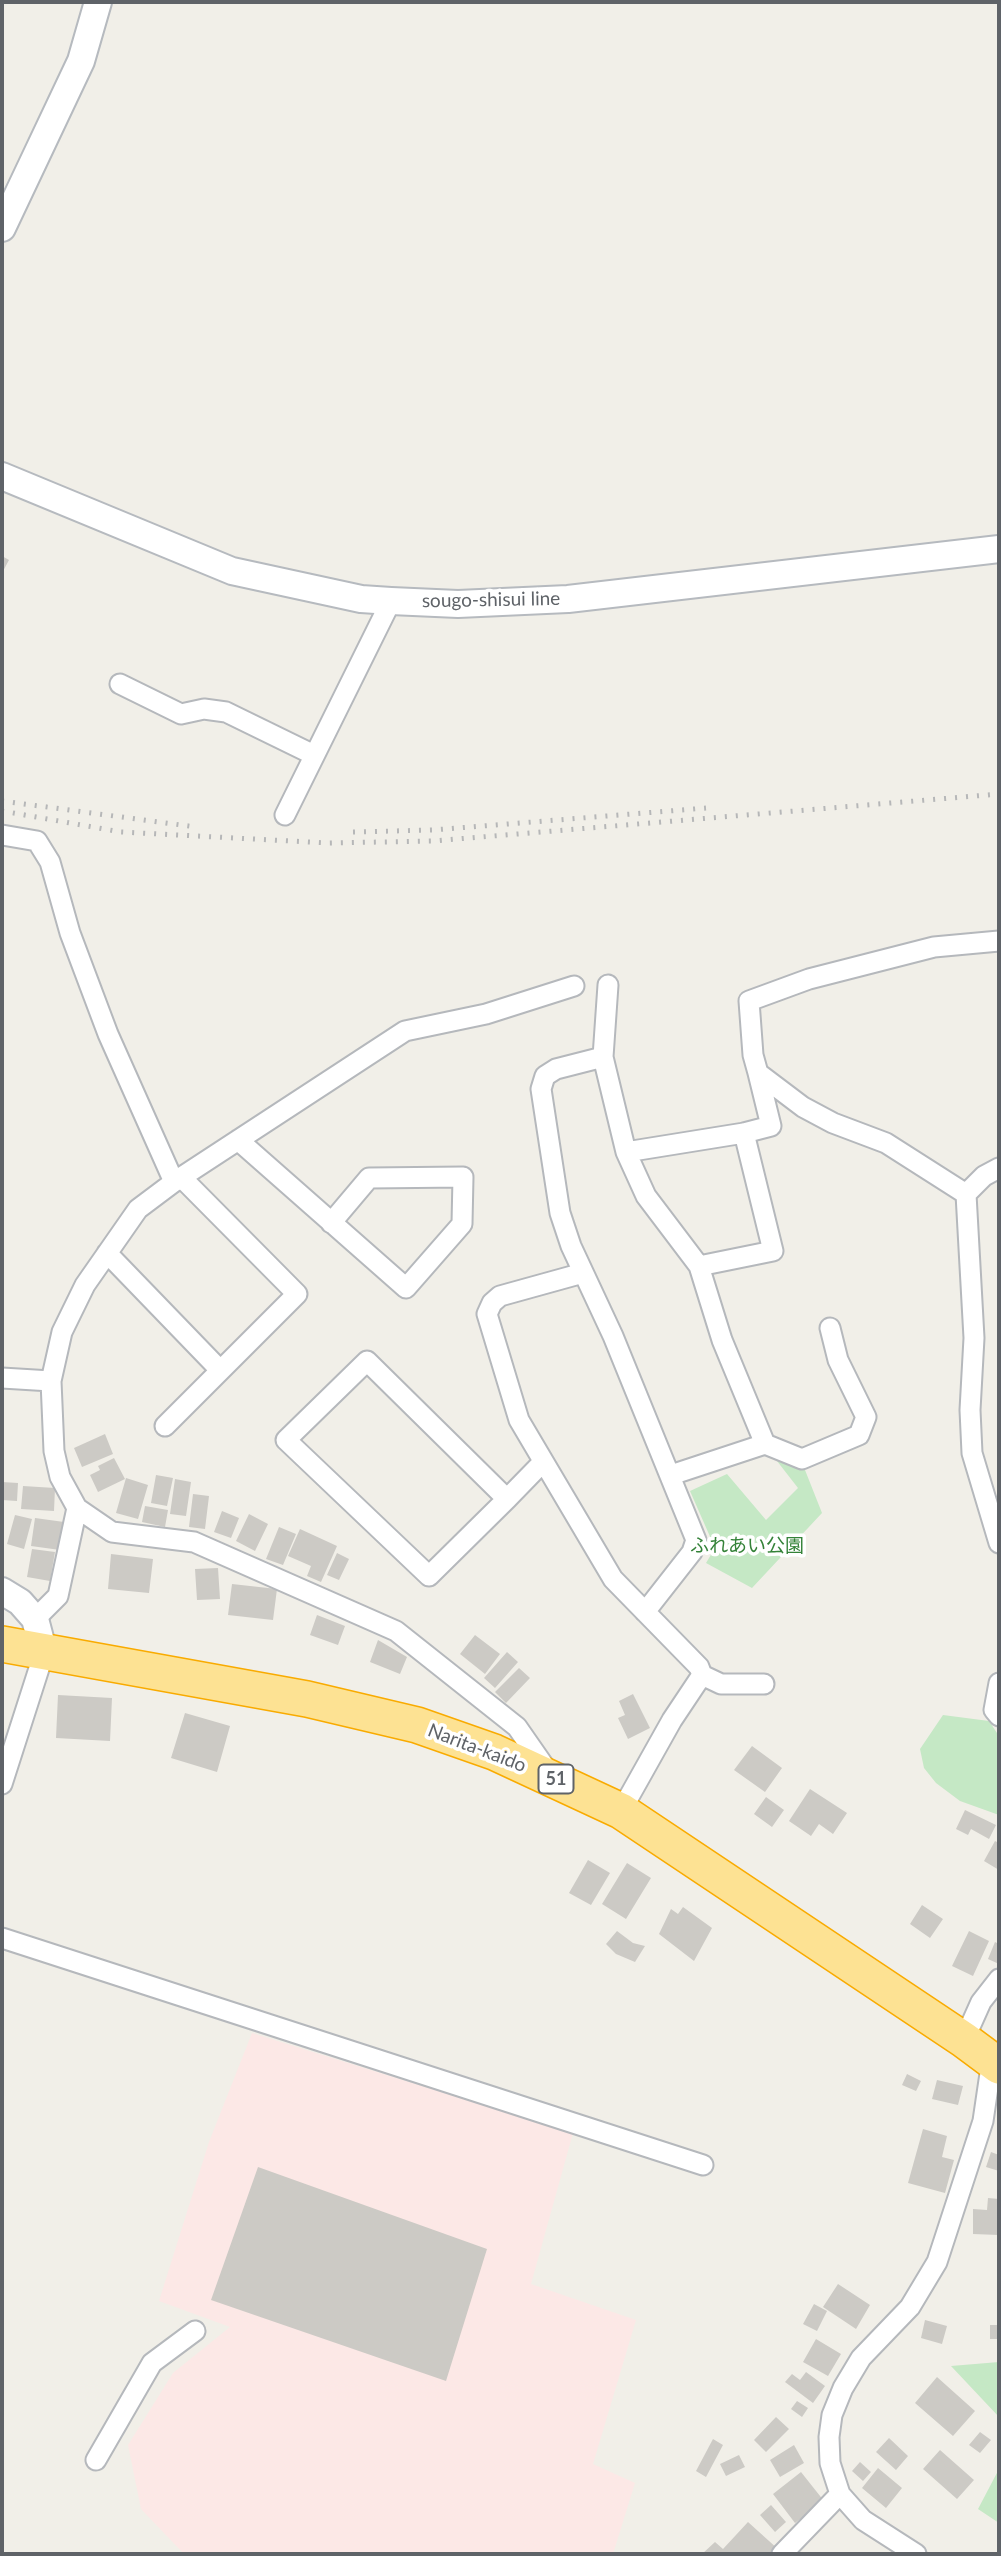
<!DOCTYPE html>
<meta charset="utf-8">
<style>
body{margin:0}
#map{position:relative;width:1001px;height:2556px;overflow:hidden;background:#f1efe8;font-family:Lato,sans-serif}
canvas{display:block}
.frame{position:absolute;inset:0;border:4px solid #5f6368;pointer-events:none}
</style>
<div id="map">
<canvas width="1001" height="2556"></canvas>
<div class="frame"></div>
</div>
<script>
const ctx = document.querySelector('canvas').getContext('2d');
ctx.lineJoin = 'round';
function fillPath(path, color) {
  ctx.fillStyle = color;
  ctx.fill(path, 'evenodd');
}
function toPath(rows) {
  const path = new Path2D();
  for (const r of rows) {
    path.moveTo(r[0], r[1]);
    for (let i = 2; i < r.length; i += 2) path.lineTo(r[i], r[i + 1]);
  }
  return path;
}
function stroke(path, color, width, dash) {
  ctx.strokeStyle = color;
  ctx.lineWidth = width;
  ctx.lineCap = dash ? 'butt' : 'round';
  ctx.setLineDash(dash || []);
  ctx.stroke(path);
}
function label(font, color, halo, rows, align = 'center') {
  ctx.font = font + ' Lato,"Noto Sans JP",sans-serif';
  ctx.lineWidth = 7;
  ctx.setLineDash([]);
  ctx.textBaseline = 'middle';
  ctx.strokeStyle = halo;
  ctx.fillStyle = color;
  for (const [text, x, y, turn = 0] of rows) {
    ctx.save();
    ctx.translate(x, y);
    ctx.rotate((+turn || 0) * Math.PI / 180);
    ctx.textAlign = isNaN(turn) ? turn : align;
    if (halo) ctx.strokeText(text, 0, 0);
    ctx.fillText(text, 0, 0);
    ctx.restore();
  }
}
fillPath(toPath([
 [252,2033,573,2133,531,2284,636,2320,593,2464,635,2483,613,2554,184,2554,141,2509,128,2445,173,2373,230,2327,159,2301,209,2142]
]), '#fce8e6');
fillPath(toPath([
 [777,1461,805,1470,822,1513,752,1588,706,1563,715,1548,690,1491,727,1474,766,1520,798,1488],
 [943,1715,989,1721,999,1736,999,1815,960,1801,936,1783,924,1768,920,1749],
 [999,2362,999,2417,951,2366],
 [999,2469,999,2523,978,2509]
]), '#c5e8c5');
fillPath(toPath([
 [2,556,9,560,2,573],
 [105,1434,113,1454,82,1467,74,1448],
 [114,1458,125,1479,98,1492,90,1475,100,1470,98,1466],
 [156,1475,173,1478,167,1506,151,1503],
 [126,1478,148,1485,138,1519,116,1513],
 [175,1479,191,1482,186,1516,170,1514],
 [2,1482,18,1483,17,1501,2,1500],
 [23,1486,55,1488,54,1511,21,1509],
 [193,1494,209,1496,205,1529,189,1527],
 [145,1506,168,1510,165,1527,142,1522],
 [222,1511,239,1518,231,1538,214,1532],
 [249,1514,268,1524,255,1551,236,1541],
 [15,1515,32,1519,24,1549,7,1544],
 [35,1518,64,1522,60,1550,31,1546],
 [279,1527,296,1534,283,1565,266,1559],
 [300,1529,337,1546,321,1582,307,1576,311,1566,288,1556],
 [32,1549,55,1552,50,1581,27,1577],
 [337,1553,349,1559,339,1580,327,1575],
 [111,1554,153,1559,149,1593,108,1589],
 [218,1568,220,1599,197,1600,195,1569],
 [232,1584,277,1589,273,1620,228,1615],
 [317,1615,345,1626,338,1645,310,1635],
 [475,1635,500,1654,485,1674,460,1654],
 [378,1640,407,1657,400,1674,370,1662],
 [507,1652,518,1662,495,1688,484,1678],
 [519,1668,530,1678,506,1703,495,1692],
 [633,1694,650,1728,628,1739,618,1718,625,1715,619,1701],
 [58,1695,112,1698,110,1741,56,1738],
 [185,1713,230,1726,217,1772,171,1758],
 [752,1746,782,1768,765,1792,734,1770],
 [810,1789,847,1813,833,1834,819,1824,811,1836,789,1821],
 [766,1797,784,1810,772,1827,754,1814],
 [965,1810,996,1825,989,1839,971,1829,968,1835,956,1829],
 [995,1841,999,1843,999,1870,984,1861],
 [588,1860,610,1873,591,1905,569,1893],
 [627,1863,651,1878,626,1919,602,1904],
 [922,1905,943,1919,930,1938,910,1924],
 [683,1907,712,1928,694,1961,659,1934,671,1909,678,1914],
 [617,1931,633,1943,645,1946,635,1962,616,1954,606,1944],
 [969,1931,989,1941,973,1976,952,1966],
 [995,1942,999,1944,999,1964,988,1959],
 [907,2074,921,2081,916,2091,902,2085],
 [937,2080,963,2086,958,2105,932,2099],
 [923,2129,947,2136,942,2157,954,2160,945,2193,908,2183],
 [991,2152,999,2155,999,2171,986,2167],
 [258,2167,487,2249,446,2381,211,2300],
 [988,2198,999,2199,999,2235,973,2234,973,2209,987,2210],
 [838,2284,870,2305,856,2329,823,2307],
 [814,2304,827,2311,817,2331,803,2324],
 [925,2320,947,2326,942,2344,921,2338],
 [990,2325,999,2325,999,2339,990,2339],
 [816,2339,841,2354,828,2376,803,2362],
 [806,2372,825,2386,813,2403,785,2382,792,2374,800,2380],
 [937,2377,975,2411,953,2436,915,2403],
 [797,2401,808,2408,802,2417,791,2409],
 [776,2417,789,2429,766,2452,754,2440],
 [980,2432,991,2440,980,2453,969,2445],
 [889,2438,908,2456,896,2470,876,2452],
 [713,2439,723,2445,706,2477,696,2471],
 [794,2445,804,2463,780,2477,770,2460],
 [940,2450,974,2480,957,2499,923,2469],
 [739,2455,745,2467,726,2476,720,2464],
 [860,2462,871,2472,863,2481,852,2471],
 [878,2468,902,2488,886,2508,862,2488],
 [801,2472,824,2501,795,2523,773,2494],
 [771,2505,786,2522,775,2532,760,2515],
 [748,2522,779,2550,776,2554,702,2554,715,2542,723,2549]
]), '#cccac5');
const street = toPath([
 [120,684,181,714,204,709,226,712,314,755],
 [285,815,391,601],
 [2,835,37,841,50,862,70,933,108,1034,174,1182],
 [999,941,934,947,809,979,749,1001,753,1055,758,1073,803,1107,833,1123,886,1143,966,1194,974,1338,970,1410,972,1453,999,1543],
 [608,985,603,1057,626,1152,646,1196,699,1266,722,1340,765,1444],
 [603,1057,556,1069,545,1076,541,1089,560,1213,571,1246,613,1336,696,1540,692,1552,645,1612],
 [238,1140,406,1288,462,1224,463,1177,369,1178,331,1223],
 [626,1152,744,1133,771,1126,758,1073],
 [966,1194,984,1176,999,1168],
 [107,1253,220,1370],
 [699,1266,773,1251,744,1133],
 [583,1273,500,1296,492,1303,487,1314,519,1420,613,1579,699,1667,702,1675,721,1684,764,1684],
 [2,1378,51,1381],
 [165,1426,297,1294,181,1177],
 [671,1475,765,1444,802,1459,859,1435,866,1417,838,1360,830,1328],
 [507,1499,367,1361,286,1440,429,1576,507,1499,543,1462],
 [35,1619,58,1596,77,1508],
 [999,1683,994,1710,999,1716],
 [549,1773,517,1727,396,1631,194,1542,112,1532,77,1508,60,1477,54,1451,51,1381,62,1332,85,1285,138,1209,174,1182,405,1031,486,1014,574,986],
 [2,1784,44,1653],
 [621,1811,672,1720,702,1675],
 [2,1938,703,2165],
 [964,2040,981,2002,999,1979],
 [96,2460,152,2363,195,2331],
 [782,2554,840,2494],
 [916,2554,863,2520,840,2494,830,2463,829,2437,832,2415,843,2388,861,2358,910,2307,937,2262,983,2121,992,2060]
]);
const secondary = toPath([
 [2,228,81,61,98,2],
 [2,476,232,571,361,599,391,601,458,604,568,599,999,549],
 [2,1591,20,1602,35,1619,44,1653]
]);
const highway = toPath([
 [2,1644,307,1699,417,1725,494,1752,621,1811,964,2040,999,2066]
]);
stroke(street, '#b5b8bc', 23);
stroke(secondary, '#b6babf', 30);
stroke(highway, '#f9ab00', 38);
stroke(street, '#fff', 19);
stroke(secondary, '#fff', 26);
stroke(highway, '#fde293', 35);
stroke(toPath([
 [2,801,196,827],
 [2,811,121,832,328,843,433,841,999,794],
 [353,832,433,830,706,808]
]), '#b6b7b8', 5, [2, 9]);
for (const [x, y, w] of [
 [556,1779,35]
]) {
  const box = new Path2D();
  box.roundRect(x - w / 2, y - 14.5, w, 29, 5);
  ctx.fillStyle = '#fff';
  ctx.fill(box);
  stroke(box, '#5f6368', 2);
}
label('bold 18px', '#5f6368', null, [
 ["51",556,1779]
]);
label('19px', '#5f6368', '#fff', [
 ["sougo-shisui line",491,600,-1],
 ["Narita-kaido",477,1748,21]
]);
label('19px', '#348238', '#fff', [
 ["ふれあい公園",747,1546]
]);
</script>
